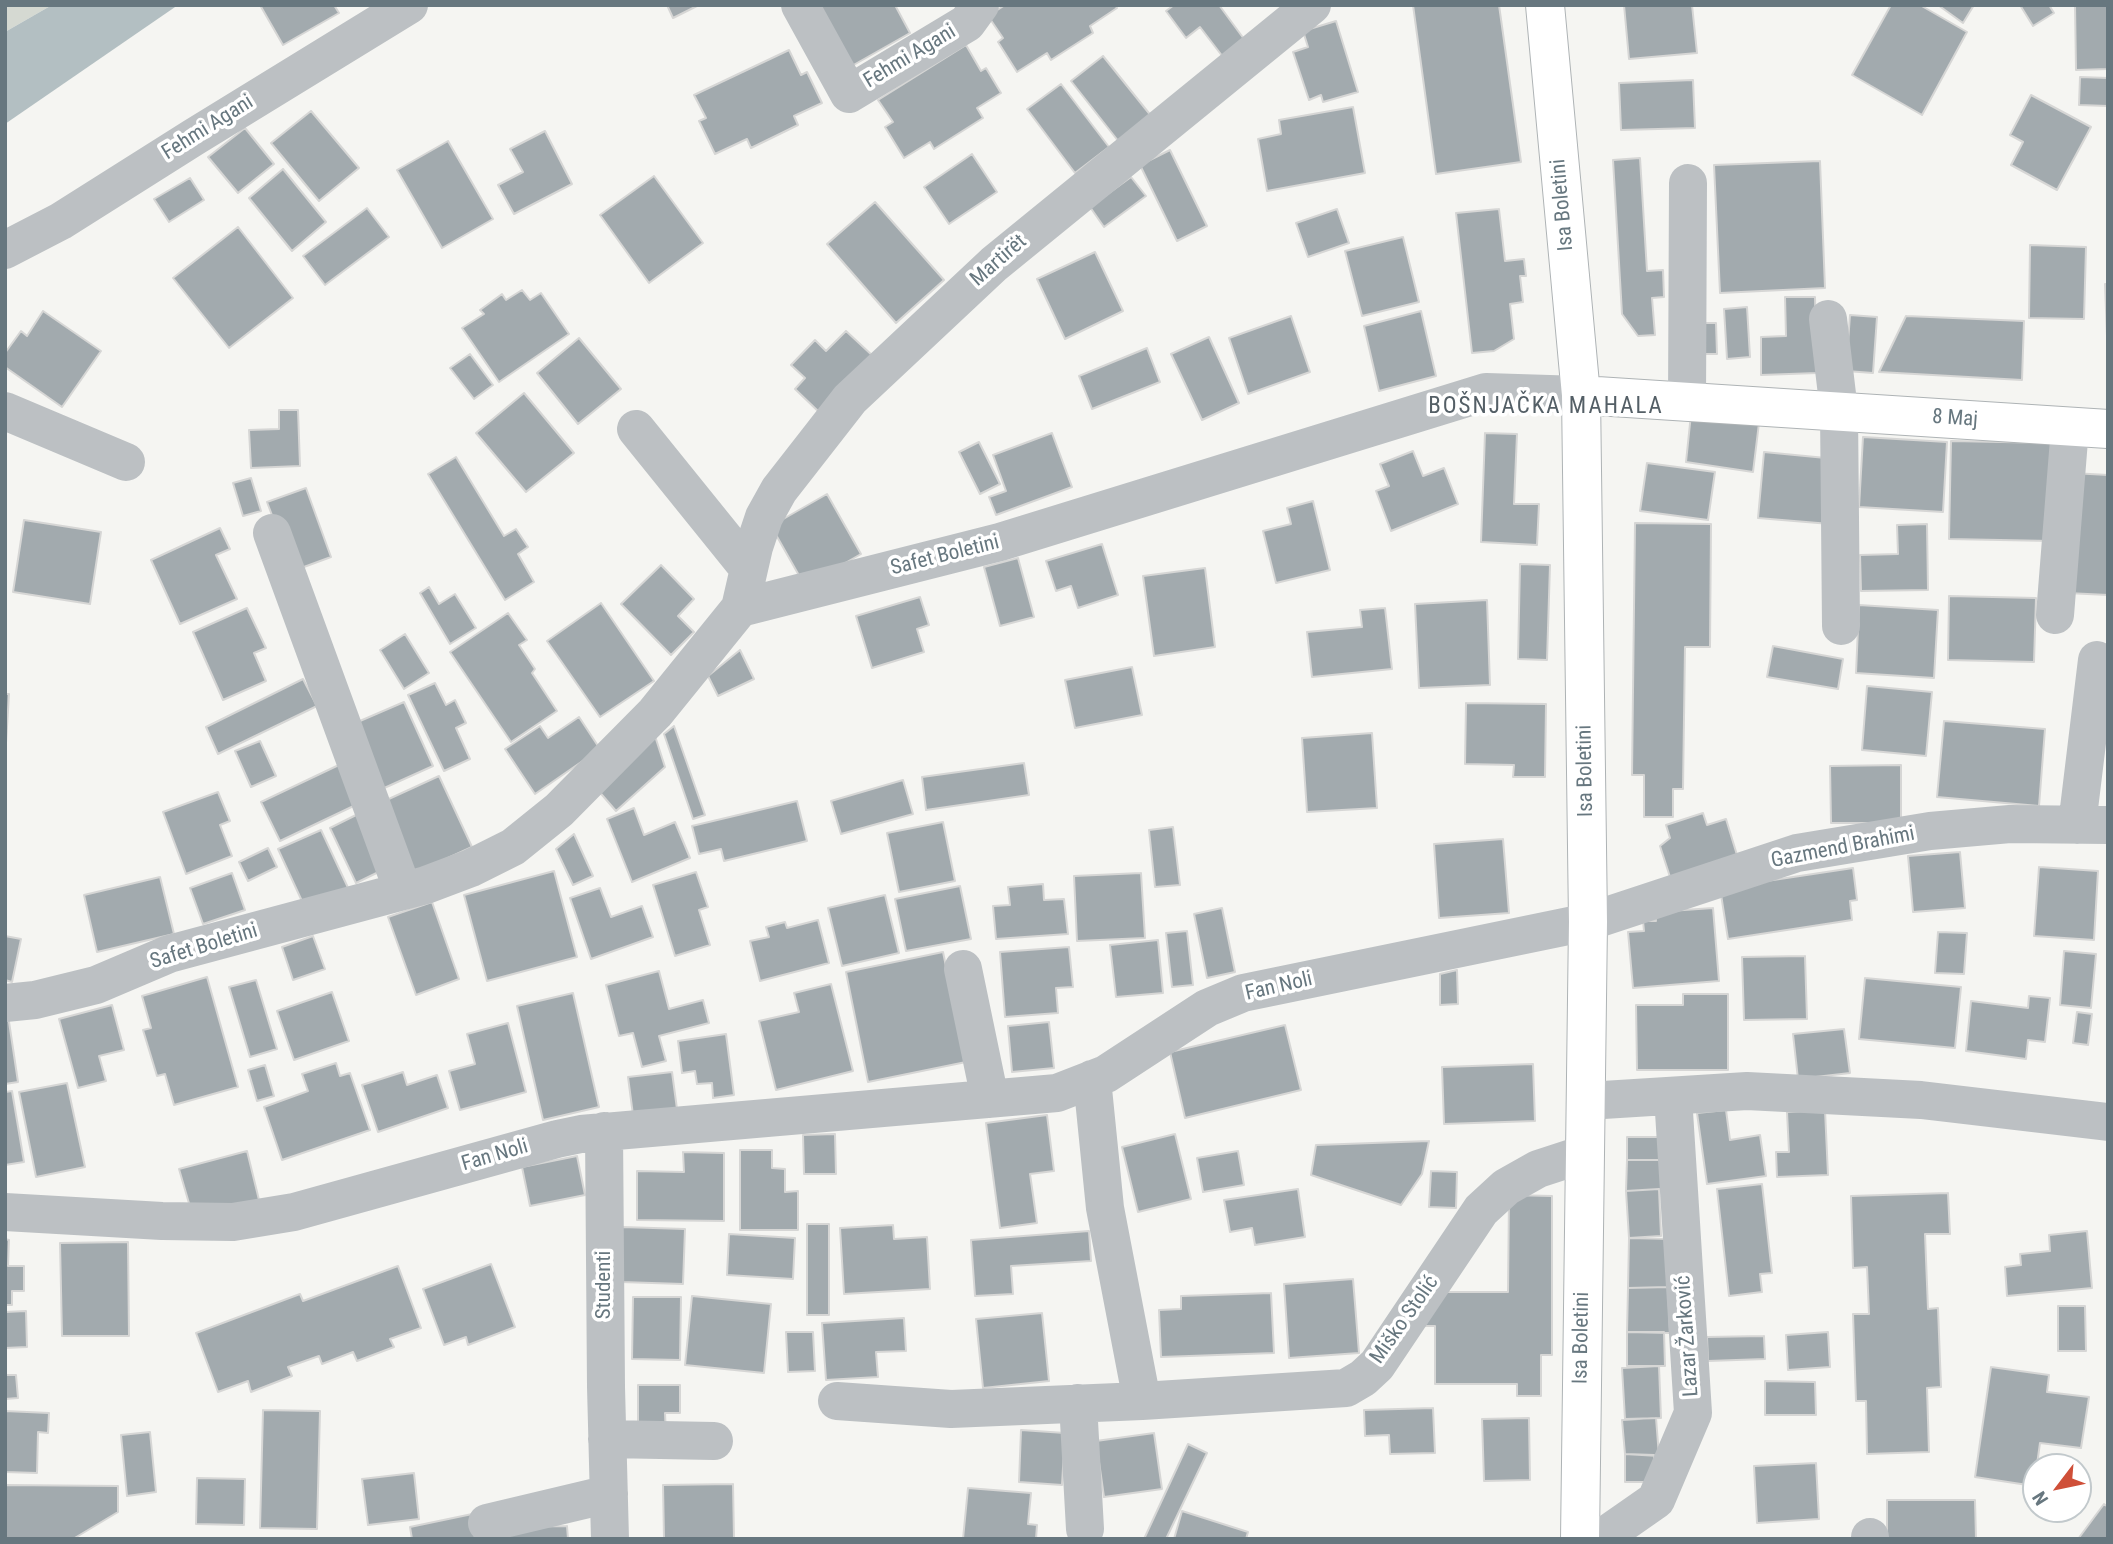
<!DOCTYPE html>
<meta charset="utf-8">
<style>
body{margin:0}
#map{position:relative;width:2113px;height:1544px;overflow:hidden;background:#f5f5f2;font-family:"Roboto Condensed",sans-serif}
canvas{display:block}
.frame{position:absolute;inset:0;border:7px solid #67777f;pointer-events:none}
.north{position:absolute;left:2022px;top:1453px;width:70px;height:70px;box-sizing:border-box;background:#fff;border:2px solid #c2c9cc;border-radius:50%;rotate:238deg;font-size:19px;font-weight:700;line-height:28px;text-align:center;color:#67777f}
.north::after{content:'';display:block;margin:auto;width:24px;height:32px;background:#cf4f38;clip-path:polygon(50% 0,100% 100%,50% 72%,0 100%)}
</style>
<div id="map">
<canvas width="2113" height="1544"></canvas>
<div class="frame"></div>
<div class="north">N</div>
</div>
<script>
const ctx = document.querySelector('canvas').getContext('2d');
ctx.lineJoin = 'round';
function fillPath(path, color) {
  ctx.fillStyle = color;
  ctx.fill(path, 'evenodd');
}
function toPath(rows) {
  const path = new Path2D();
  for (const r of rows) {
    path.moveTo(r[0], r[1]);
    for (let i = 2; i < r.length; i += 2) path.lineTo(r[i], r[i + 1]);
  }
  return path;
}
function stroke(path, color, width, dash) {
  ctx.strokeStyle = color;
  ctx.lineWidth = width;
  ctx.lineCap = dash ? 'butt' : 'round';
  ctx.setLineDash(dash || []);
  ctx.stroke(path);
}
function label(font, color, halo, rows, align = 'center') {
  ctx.font = font + ' "Roboto Condensed",sans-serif';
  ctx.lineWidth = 7;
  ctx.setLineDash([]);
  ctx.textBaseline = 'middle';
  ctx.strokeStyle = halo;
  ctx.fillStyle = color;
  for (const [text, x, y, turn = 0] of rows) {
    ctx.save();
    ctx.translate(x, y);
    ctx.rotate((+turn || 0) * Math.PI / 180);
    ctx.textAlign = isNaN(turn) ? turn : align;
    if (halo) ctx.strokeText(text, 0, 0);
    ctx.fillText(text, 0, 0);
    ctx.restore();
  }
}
fillPath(toPath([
 [5,5,52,5,5,32]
]), '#d5d9d2');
fillPath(toPath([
 [52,5,178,5,5,124,5,32]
]), '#b3bfc2');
const building = toPath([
 [260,5,334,5,339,13,283,45,260,5],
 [667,5,699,5,673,18,667,5],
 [816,5,895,5,910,33,850,67,816,5],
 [1005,5,1115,5,1117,8,1090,26,1093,33,1051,60,1047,53,1017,72,998,42,1003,38,988,16,1005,5],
 [1174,5,1219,5,1244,39,1223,57,1200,27,1186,38,1166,11,1174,5],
 [1413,5,1499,5,1521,162,1436,174,1413,5],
 [1624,5,1692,5,1697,53,1629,59,1624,5],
 [1891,5,1920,5,1967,32,1922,115,1852,75,1891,5],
 [1938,5,1974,5,1963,23,1938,5],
 [2020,5,2049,5,2054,13,2033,26,2020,5],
 [2075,5,2108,5,2108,69,2076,70,2075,5],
 [1336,21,1358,92,1323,102,1321,95,1309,100,1293,52,1308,47,1303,31,1336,21],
 [966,45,981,71,986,68,1001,93,977,108,983,118,934,149,930,142,904,158,885,127,893,122,878,100,966,45],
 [789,50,801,75,807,72,822,103,794,116,798,125,751,148,747,139,715,154,699,121,706,118,694,95,789,50],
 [1103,56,1152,117,1119,142,1071,81,1103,56],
 [2080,77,2108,78,2108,106,2079,105,2080,77],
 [1693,80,1695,128,1621,130,1619,83,1693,80],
 [1061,84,1109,147,1075,173,1027,109,1061,84],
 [2031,95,2091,127,2057,190,2011,165,2023,142,2010,135,2031,95],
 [1353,107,1365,173,1267,191,1258,139,1281,134,1279,120,1353,107],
 [311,111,359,168,319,201,271,143,311,111],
 [245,128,274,164,238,193,208,157,245,128],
 [545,131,572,184,514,214,498,185,523,172,510,149,545,131],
 [448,141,493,219,442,248,397,170,448,141],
 [1170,150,1207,226,1177,241,1140,165,1170,150],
 [972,154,997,192,949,224,924,187,972,154],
 [1640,158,1647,271,1663,270,1664,297,1652,298,1655,335,1638,336,1622,314,1613,160,1640,158],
 [1820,161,1825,288,1720,293,1714,165,1820,161],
 [283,169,326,222,292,251,249,198,283,169],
 [654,176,703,243,649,283,600,215,654,176],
 [1131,177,1146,196,1104,227,1090,207,1131,177],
 [190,178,204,200,169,222,154,199,190,178],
 [875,202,944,280,896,323,827,244,875,202],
 [367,208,389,237,325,285,303,256,367,208],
 [1337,209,1349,243,1308,257,1296,223,1337,209],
 [1499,209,1505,261,1524,259,1526,276,1520,276,1523,302,1510,304,1514,339,1494,351,1472,353,1456,213,1499,209],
 [238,227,293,298,229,348,173,278,238,227],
 [1403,237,1419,302,1362,316,1345,251,1403,237],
 [2030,245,2086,247,2084,319,2029,318,2030,245],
 [1095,252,1123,311,1065,339,1037,279,1095,252],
 [2105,284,2108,284,2108,362,2105,284],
 [522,290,530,300,541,293,569,334,499,382,462,328,484,314,480,310,502,294,506,300,522,290],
 [1785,297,1815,297,1817,373,1761,375,1761,337,1786,336,1785,297],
 [1747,307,1750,357,1727,359,1724,309,1747,307],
 [43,311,101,351,62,407,5,367,5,353,21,331,27,336,43,311],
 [1421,311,1436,376,1379,391,1364,326,1421,311],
 [1850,315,1877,317,1873,373,1846,371,1850,315],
 [1291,316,1310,372,1248,394,1229,338,1291,316],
 [1906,316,2024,321,2022,380,1879,372,1906,316],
 [1689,323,1716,323,1717,354,1690,354,1689,323],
 [846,331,874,357,820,413,795,389,805,378,791,365,815,340,826,351,846,331],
 [1209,337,1239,403,1202,420,1171,354,1209,337],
 [579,338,621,389,578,424,537,373,579,338],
 [1147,348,1160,382,1092,409,1079,376,1147,348],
 [470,354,493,385,474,399,450,368,470,354],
 [524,393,574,453,526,492,476,433,524,393],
 [279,410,298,410,300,466,251,468,249,430,279,429,279,410],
 [1691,414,1759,423,1753,472,1686,462,1691,414],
 [1052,433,1072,487,996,515,989,497,1006,491,993,455,1052,433],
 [1485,433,1517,434,1514,504,1539,504,1537,545,1481,542,1485,433],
 [1863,437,1947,442,1943,512,1859,507,1863,437],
 [1951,441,2053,443,2051,541,1949,539,1951,441],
 [979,442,1000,484,980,494,959,452,979,442],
 [1413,451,1423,476,1444,468,1458,504,1391,531,1376,491,1389,486,1380,464,1413,451],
 [1764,452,1836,459,1830,524,1758,518,1764,452],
 [456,457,504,536,516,529,528,547,518,554,534,582,505,600,428,474,456,457],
 [1647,463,1715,472,1708,520,1640,511,1647,463],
 [2072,473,2108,475,2108,595,2067,593,2072,473],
 [251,478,261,511,243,516,233,483,251,478],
 [306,488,331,557,293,571,267,502,306,488],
 [827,494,861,554,805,586,771,526,827,494],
 [1313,501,1330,570,1276,583,1263,531,1291,524,1287,508,1313,501],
 [24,520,101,532,90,604,13,592,24,520],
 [1635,523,1711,524,1710,647,1685,647,1683,789,1673,789,1673,817,1644,817,1644,775,1632,775,1635,523],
 [1927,524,1928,590,1861,591,1860,555,1898,554,1897,525,1927,524],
 [220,528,230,549,216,555,237,599,180,624,151,560,220,528],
 [1102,544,1118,595,1078,608,1071,586,1056,591,1046,561,1102,544],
 [1018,558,1034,617,1000,626,984,567,1018,558],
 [1520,564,1550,565,1547,660,1518,659,1520,564],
 [661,565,694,599,678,616,694,632,671,655,621,604,661,565],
 [1205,568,1215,647,1154,656,1143,576,1205,568],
 [429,587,439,604,455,594,476,628,450,644,420,593,429,587],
 [1949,596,2036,598,2034,662,1948,660,1949,596],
 [920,597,929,625,917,629,924,652,872,668,856,616,920,597],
 [1487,600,1490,685,1419,688,1415,604,1487,600],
 [601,603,654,681,600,717,547,641,601,603],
 [1859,605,1938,610,1934,678,1856,673,1859,605],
 [247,608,266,648,254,653,266,681,223,700,193,632,247,608],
 [1385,608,1392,669,1312,677,1307,632,1362,627,1360,610,1385,608],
 [508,613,527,640,519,645,535,669,532,673,557,711,511,742,450,652,508,613],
 [405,634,429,673,404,689,380,650,405,634],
 [1773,646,1843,659,1838,689,1767,677,1773,646],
 [740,650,754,679,718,696,708,676,740,650],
 [1132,667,1142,715,1075,728,1065,680,1132,667],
 [303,679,317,706,218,754,206,727,303,679],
 [435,683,446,705,455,700,466,723,456,728,470,759,444,771,408,695,435,683],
 [1867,686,1932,692,1926,756,1862,750,1867,686],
 [5,694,9,694,6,743,5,743,5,694],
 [404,702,433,766,382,789,353,724,404,702],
 [1466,703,1546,704,1545,777,1513,777,1514,765,1465,764,1466,703],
 [579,717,600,749,535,794,505,749,540,726,548,738,579,717],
 [1944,721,2045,729,2039,806,1937,797,1944,721],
 [674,726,705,815,693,819,664,734,674,726],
 [1372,733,1377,808,1307,812,1302,738,1372,733],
 [655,736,665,767,616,811,596,788,655,736],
 [260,741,276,776,251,787,235,751,260,741],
 [343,763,362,802,280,841,261,802,343,763],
 [1024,763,1029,795,926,810,922,777,1024,763],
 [1901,765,1901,823,1831,823,1830,766,1901,765],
 [439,776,472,847,413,874,380,803,439,776],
 [903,780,913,814,841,834,831,801,903,780],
 [218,792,230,821,220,825,232,856,186,874,163,812,218,792],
 [797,801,807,841,724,861,721,849,699,854,692,826,797,801],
 [634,808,644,835,675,822,690,858,632,882,607,819,634,808],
 [366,810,393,865,356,883,330,828,366,810],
 [1703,813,1707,825,1726,819,1737,855,1670,877,1660,846,1670,838,1666,825,1703,813],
 [943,822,955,881,899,892,887,833,943,822],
 [1173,827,1180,885,1155,887,1149,830,1173,827],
 [321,830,350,892,307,912,278,849,321,830],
 [574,834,593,876,573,885,556,849,574,834],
 [1503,839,1509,913,1439,918,1434,844,1503,839],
 [268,848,277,867,248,881,239,862,268,848],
 [1960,852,1965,908,1913,912,1908,856,1960,852],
 [2039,867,2098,871,2094,940,2034,936,2039,867],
 [1853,868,1857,900,1850,901,1852,920,1728,939,1720,888,1853,868],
 [554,871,577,957,487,981,464,895,554,871],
 [696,872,708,907,699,910,710,945,675,956,653,885,696,872],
 [232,873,245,910,203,924,190,888,232,873],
 [1141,873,1145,938,1077,941,1074,876,1141,873],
 [160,877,174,934,97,952,84,895,160,877],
 [1043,884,1044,900,1064,899,1068,934,996,939,993,906,1010,905,1008,887,1043,884],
 [960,886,971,939,906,951,895,899,960,886],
 [600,888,611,917,642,906,653,937,591,959,570,898,600,888],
 [885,895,899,953,842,966,828,908,885,895],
 [432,902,459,979,416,995,388,917,432,902],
 [1222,908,1235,972,1207,978,1194,914,1222,908],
 [1713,908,1719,981,1633,988,1628,932,1644,931,1643,921,1656,921,1655,912,1713,908],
 [818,920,829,963,760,981,750,941,769,937,766,927,785,922,787,928,818,920],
 [1187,931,1193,985,1172,987,1166,933,1187,931],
 [1938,932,1967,933,1964,974,1935,973,1938,932],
 [5,936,21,939,12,982,5,980,5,936],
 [313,936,325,969,293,980,282,947,313,936],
 [1158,940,1163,993,1116,997,1110,945,1158,940],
 [1069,947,1073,987,1056,988,1058,1013,1005,1017,1000,952,1069,947],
 [2064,951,2096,954,2091,1008,2060,1005,2064,951],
 [943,952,966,1062,868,1082,846,972,943,952],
 [1805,956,1807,1019,1744,1020,1742,957,1805,956],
 [1457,970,1458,1004,1440,1005,1440,974,1457,970],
 [659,971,669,1009,703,1000,709,1023,659,1036,666,1061,642,1067,633,1033,619,1036,606,985,659,971],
 [207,977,238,1087,174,1105,165,1074,157,1076,143,1030,151,1028,142,996,207,977],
 [1865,978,1961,987,1955,1048,1859,1039,1865,978],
 [256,980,277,1049,250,1057,229,987,256,980],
 [831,984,853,1071,776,1090,759,1021,799,1012,794,993,831,984],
 [332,992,349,1041,294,1060,277,1011,332,992],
 [573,993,599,1107,543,1120,517,1006,573,993],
 [1683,994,1728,994,1728,1070,1637,1070,1636,1005,1683,1005,1683,994],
 [2029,996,2050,998,2045,1042,2028,1040,2026,1059,1966,1051,1971,1001,2028,1008,2029,996],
 [112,1005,124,1050,99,1056,106,1081,78,1088,59,1019,112,1005],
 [2077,1012,2092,1014,2088,1045,2073,1043,2077,1012],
 [5,1015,8,1015,18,1082,5,1084,5,1015],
 [1049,1022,1054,1068,1012,1072,1008,1026,1049,1022],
 [508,1023,526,1092,460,1110,449,1071,475,1064,467,1034,508,1023],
 [1285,1025,1301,1090,1185,1118,1170,1052,1285,1025],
 [1844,1029,1850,1073,1798,1079,1793,1034,1844,1029],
 [726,1034,734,1095,713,1098,712,1083,697,1084,695,1071,682,1073,678,1041,726,1034],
 [336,1063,340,1076,350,1073,370,1130,282,1160,264,1107,308,1091,302,1074,336,1063],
 [1533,1064,1535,1121,1444,1124,1442,1067,1533,1064],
 [265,1065,274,1096,257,1101,248,1070,265,1065],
 [403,1072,407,1085,437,1075,448,1108,378,1132,362,1085,403,1072],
 [672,1072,677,1109,633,1115,628,1077,672,1072],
 [67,1083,85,1167,36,1177,19,1092,67,1083],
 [12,1091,24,1162,5,1165,5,1092,12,1091],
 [1726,1110,1730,1140,1760,1135,1766,1176,1707,1184,1697,1113,1726,1110],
 [1825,1110,1828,1175,1777,1177,1776,1152,1789,1152,1787,1112,1825,1110],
 [1047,1115,1054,1171,1030,1174,1037,1223,1000,1228,986,1123,1047,1115],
 [835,1134,836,1174,804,1174,803,1135,835,1134],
 [1175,1134,1191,1199,1138,1212,1122,1147,1175,1134],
 [1627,1137,1663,1137,1662,1160,1627,1160,1627,1137],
 [1429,1141,1422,1174,1401,1205,1311,1175,1316,1145,1429,1141],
 [740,1150,772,1150,772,1168,785,1169,785,1192,798,1191,798,1230,740,1230,740,1150],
 [247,1151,259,1200,193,1217,179,1169,247,1151],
 [1238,1151,1244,1185,1203,1192,1197,1158,1238,1151],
 [683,1152,724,1153,724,1221,637,1220,637,1171,684,1172,683,1152],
 [577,1156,585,1195,530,1206,522,1167,577,1156],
 [1627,1160,1662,1160,1664,1191,1659,1189,1626,1191,1627,1160],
 [1431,1171,1457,1172,1456,1208,1429,1207,1431,1171],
 [1762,1184,1772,1273,1760,1274,1762,1292,1729,1296,1717,1189,1762,1184],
 [1298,1189,1305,1237,1255,1245,1252,1228,1230,1232,1224,1200,1298,1189],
 [1659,1189,1661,1236,1629,1238,1626,1191,1659,1189],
 [1948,1193,1950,1234,1925,1234,1928,1309,1938,1308,1941,1387,1927,1388,1929,1452,1867,1454,1866,1401,1856,1401,1853,1314,1869,1314,1867,1267,1853,1268,1851,1196,1948,1193],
 [1509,1195,1552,1196,1552,1355,1541,1355,1541,1396,1517,1396,1517,1384,1435,1384,1435,1326,1422,1326,1437,1292,1508,1292,1509,1195],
 [807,1224,829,1224,829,1315,807,1315,807,1224],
 [893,1225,894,1239,927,1237,930,1289,844,1294,840,1228,893,1225],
 [622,1227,685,1229,683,1284,621,1282,622,1227],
 [1089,1231,1091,1261,1011,1266,1013,1294,975,1296,971,1240,1089,1231],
 [2087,1231,2092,1288,2007,1296,2005,1267,2021,1265,2020,1254,2050,1251,2049,1235,2087,1231],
 [729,1234,795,1238,793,1279,727,1275,729,1234],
 [1629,1238,1674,1239,1668,1287,1628,1288,1629,1238],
 [5,1239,9,1240,8,1266,24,1266,24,1291,12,1291,12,1305,5,1305,5,1239],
 [128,1242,129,1336,62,1336,60,1243,128,1242],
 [491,1264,515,1327,468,1345,466,1337,444,1345,423,1289,491,1264],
 [398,1266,421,1328,390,1339,394,1347,357,1361,353,1352,322,1364,319,1356,288,1367,292,1376,251,1392,248,1381,218,1392,196,1333,300,1294,303,1301,398,1266],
 [1353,1279,1359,1353,1289,1358,1284,1284,1353,1279],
 [1668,1287,1670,1333,1627,1332,1628,1288,1668,1287],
 [1271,1293,1274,1353,1161,1357,1159,1310,1181,1309,1181,1296,1271,1293],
 [692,1296,771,1304,764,1373,685,1365,692,1296],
 [633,1297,681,1297,680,1360,632,1359,633,1297],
 [2058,1306,2085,1306,2086,1351,2058,1351,2058,1306],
 [26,1311,27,1347,5,1348,5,1312,26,1311],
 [1042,1313,1049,1381,983,1388,976,1319,1042,1313],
 [904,1318,906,1351,876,1352,878,1377,826,1380,822,1323,904,1318],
 [786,1332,813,1332,815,1371,788,1372,786,1332],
 [1627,1332,1664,1332,1665,1366,1627,1366,1627,1332],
 [1828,1332,1830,1367,1788,1370,1786,1335,1828,1332],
 [1764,1336,1765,1359,1708,1361,1707,1337,1764,1336],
 [1659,1366,1661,1418,1625,1419,1622,1368,1659,1366],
 [1991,1367,2049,1375,2047,1392,2089,1397,2081,1448,2040,1443,2034,1486,1975,1477,1991,1367],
 [5,1375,16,1375,18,1398,5,1399,5,1375],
 [1765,1381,1815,1382,1816,1415,1765,1415,1765,1381],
 [638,1385,680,1385,680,1413,665,1413,666,1435,638,1436,638,1385],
 [1433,1408,1435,1453,1390,1454,1389,1435,1365,1436,1364,1410,1433,1408],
 [263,1410,320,1411,317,1529,260,1528,263,1410],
 [5,1411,49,1413,48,1433,38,1432,37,1473,5,1472,5,1411],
 [1529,1418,1530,1480,1484,1481,1482,1419,1529,1418],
 [1656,1418,1659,1456,1625,1454,1622,1420,1656,1418],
 [1021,1430,1065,1433,1062,1485,1019,1482,1021,1430],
 [150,1432,156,1492,127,1496,121,1435,150,1432],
 [1154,1433,1162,1489,1104,1497,1096,1441,1154,1433],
 [1188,1444,1207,1453,1166,1539,1144,1539,1188,1444],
 [1625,1454,1654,1455,1654,1482,1625,1482,1625,1454],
 [1816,1463,1819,1519,1757,1523,1754,1466,1816,1463],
 [414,1473,419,1519,368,1525,362,1479,414,1473],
 [197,1478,245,1479,244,1525,196,1524,197,1478],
 [733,1484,734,1539,664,1539,663,1485,733,1484],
 [5,1485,118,1486,118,1512,73,1539,5,1539,5,1485],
 [968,1488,1031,1493,1028,1524,1037,1525,1036,1539,963,1539,968,1488],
 [1887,1500,1975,1500,1976,1539,1887,1539,1887,1500],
 [2104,1504,2108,1507,2108,1539,2078,1539,2104,1504],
 [1182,1511,1248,1532,1246,1539,1174,1539,1182,1511],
 [477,1513,481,1536,469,1539,412,1539,410,1527,477,1513],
 [567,1526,568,1539,493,1539,492,1527,567,1526]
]);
fillPath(building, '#a2aaae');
stroke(building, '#d6d6d5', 2);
const major = toPath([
 [1545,5,1581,395,1588,922,1580,1539],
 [1581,395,2108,429]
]);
stroke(major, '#aeb3b5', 40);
stroke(toPath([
 [800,5,849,94,967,23,980,5],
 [5,250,61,221,194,137,409,5],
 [1828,319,1839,411,1841,626],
 [1687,402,1688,183],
 [5,411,126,462],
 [636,429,749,569],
 [272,533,403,891],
 [740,608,754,547,764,517,779,490,850,399,994,264,1312,5],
 [2055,615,2070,427],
 [2077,825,2097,660],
 [963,969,990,1099],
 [5,1003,35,1000,96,985,169,954,426,885,471,868,513,847,559,810,655,713,740,608,1000,542,1486,392,1581,395],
 [1092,1079,1105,1208,1142,1401,1346,1388,1363,1378,1377,1365,1481,1210,1506,1187,1538,1169,1584,1154],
 [1587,1101,1747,1091,1921,1100,2108,1122],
 [604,1131,606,1387,610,1539],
 [5,1212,162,1221,233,1222,294,1212,557,1139,581,1134,1057,1093,1106,1074,1207,1008,1243,993,1588,922,1797,853,1930,831,2010,824,2108,825],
 [837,1401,951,1409,1142,1401],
 [1078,1403,1085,1529],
 [607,1439,714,1441],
 [487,1523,609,1494],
 [1870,1537,1870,1539],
 [1600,1539,1656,1500,1693,1413,1673,1096]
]), '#bcc0c3', 38);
stroke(major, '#fff', 38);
label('21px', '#67777f', '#fff', [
 ["Fehmi Agani",910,57,-31],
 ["Fehmi Agani",208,128,-32],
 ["Isa Boletini",1563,205,-95],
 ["Martirët",999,261,-41],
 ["8 Maj",1955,419,4],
 ["Safet Boletini",945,556,-14],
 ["Isa Boletini",1586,771,-91],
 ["Gazmend Brahimi",1843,848,-11],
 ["Safet Boletini",204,947,-17],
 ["Fan Noli",1279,987,-13],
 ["Fan Noli",495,1156,-16],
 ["Studenti",605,1285,-90],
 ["Miško Stolić",1405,1320,-55],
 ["Lazar Žarković",1688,1336,-94],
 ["Isa Boletini",1582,1338,-89]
]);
ctx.letterSpacing = '2px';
label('23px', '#545f66', '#fff', [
 ["BOŠNJAČKA MAHALA",1546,407]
]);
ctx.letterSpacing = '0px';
</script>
